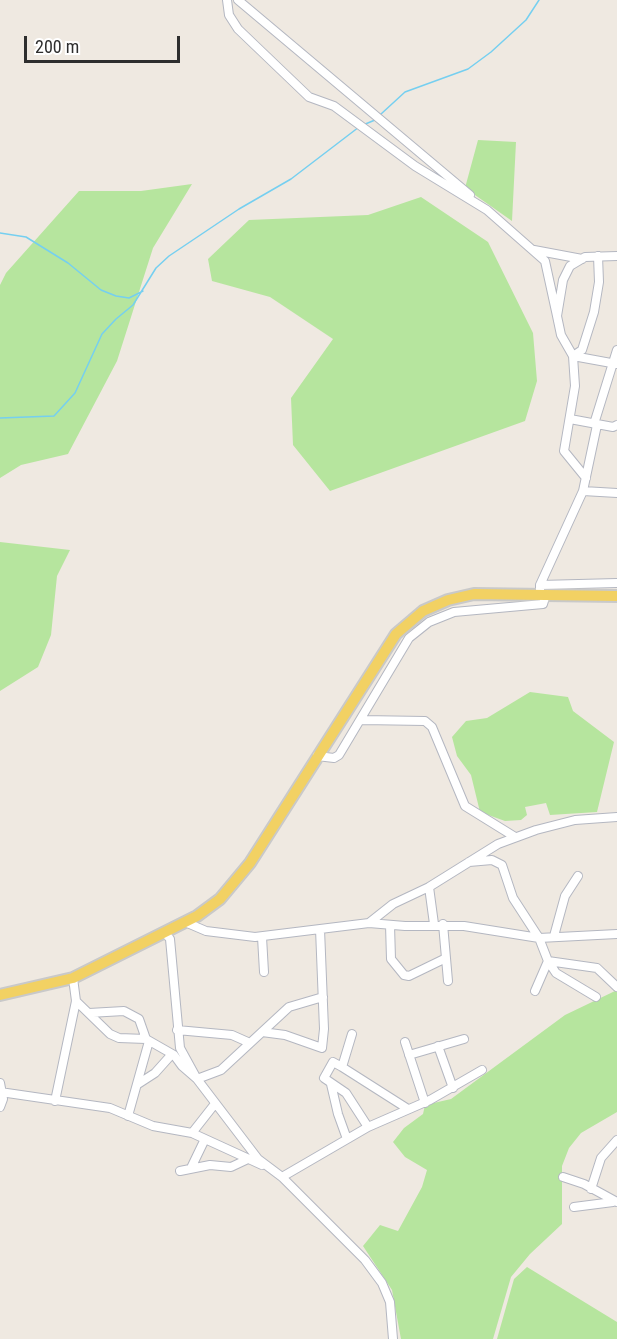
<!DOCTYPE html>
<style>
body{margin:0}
#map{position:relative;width:617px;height:1339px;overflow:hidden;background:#efe9e1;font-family:"Roboto Condensed",sans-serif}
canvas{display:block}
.scale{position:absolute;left:24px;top:36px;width:156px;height:27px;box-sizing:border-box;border:3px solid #2e2e2e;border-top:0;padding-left:8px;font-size:18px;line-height:21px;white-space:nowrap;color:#2e2e2e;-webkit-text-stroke:4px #fff;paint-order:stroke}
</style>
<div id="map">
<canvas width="617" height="1339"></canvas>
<div class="scale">200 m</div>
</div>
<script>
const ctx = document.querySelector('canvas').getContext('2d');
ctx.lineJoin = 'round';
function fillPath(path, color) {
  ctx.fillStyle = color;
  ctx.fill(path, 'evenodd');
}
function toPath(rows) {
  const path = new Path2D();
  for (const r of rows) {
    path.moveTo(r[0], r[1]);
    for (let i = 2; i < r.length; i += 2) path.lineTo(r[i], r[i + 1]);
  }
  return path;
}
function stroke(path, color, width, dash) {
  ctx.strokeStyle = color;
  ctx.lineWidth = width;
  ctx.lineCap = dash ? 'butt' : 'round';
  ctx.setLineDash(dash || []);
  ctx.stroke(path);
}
fillPath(toPath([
 [478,140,516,142,512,221,465,188],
 [192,184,153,248,117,361,68,454,21,465,0,478,0,285,6,273,79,191,141,191],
 [421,197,488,242,533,333,537,381,525,421,330,491,293,445,291,398,333,339,270,297,212,281,208,259,249,220,368,215],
 [0,542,70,550,57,576,51,635,38,667,0,691],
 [530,692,568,697,573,711,614,742,597,812,550,815,546,803,525,807,527,815,521,820,505,821,480,812,471,775,457,756,452,737,466,721,487,718],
 [615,991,617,991,617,1112,581,1133,569,1148,562,1166,562,1224,530,1254,511,1277,493,1339,401,1339,392,1290,363,1246,380,1225,398,1231,422,1187,427,1170,405,1157,393,1142,404,1128,423,1114,425,1105,451,1099,565,1015],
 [527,1267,617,1322,617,1339,497,1339,514,1279]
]), '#b6e59e');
stroke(toPath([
 [381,114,405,92,468,69,491,52,526,20,539,0],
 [363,125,375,120],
 [0,233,26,237,68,263,101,290,116,296,129,298,143,291],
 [0,418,54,416,75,393,102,334,116,319,133,305,156,268,169,256,239,209,291,179,359,127]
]), '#75cff0', 1.5);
const minor = toPath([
 [227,0,229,15,238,29,309,97,334,106,415,166,487,210,545,261,557,316],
 [238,0,470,195],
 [534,250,582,259],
 [573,356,582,350,594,312,599,282,598,256],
 [573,356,617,364],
 [570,419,613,427,617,425],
 [594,424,617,350],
 [586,478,564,451,575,386,573,356,561,335,557,316,563,280,570,266,585,257,617,256],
 [583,491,617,493],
 [540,585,617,583],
 [540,594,540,585,583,491,597,425],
 [362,720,425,721,432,727,465,806,515,837],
 [317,756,334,758,339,755,409,638,429,622,454,612,543,604,546,594],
 [469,862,492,860,502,865,513,898,539,938,548,961,556,973,596,997],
 [429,887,434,924],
 [185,922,206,931,255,937,369,923,405,926,464,926,539,938,617,934],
 [369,923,393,904,429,887,498,844,536,830,575,820,617,817],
 [443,924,448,981],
 [390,925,391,959,404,975,409,976,444,959],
 [165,933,170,939,180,1048,197,1079,258,1159,282,1177,365,1260,382,1283,390,1302,393,1339],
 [554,936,565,896,578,876],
 [262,937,264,972],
 [535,991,548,961,597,968,617,987],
 [76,1001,110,1034,119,1038,146,1039,174,1055,182,1066,197,1079,221,1070,289,1007,323,997],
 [89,1013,124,1011,139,1019,146,1039],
 [177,1030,232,1035,250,1043],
 [262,1032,285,1035,322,1048,324,1029,320,929],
 [352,1034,342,1067,408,1109],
 [405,1042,425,1103],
 [438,1046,453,1088],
 [409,1055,464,1039],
 [342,1067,333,1062,324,1078,346,1093,368,1127],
 [0,1083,3,1099,0,1107],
 [138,1084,155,1073,172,1054],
 [331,1084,338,1114,347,1139],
 [0,1092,110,1108,153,1126,192,1133,262,1165],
 [55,1101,76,1001,73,978],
 [128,1116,149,1041],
 [192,1133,214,1105],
 [191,1168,205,1139],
 [180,1171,210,1165,231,1167,248,1159],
 [282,1177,368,1127,430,1100,482,1070],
 [563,1177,584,1184,617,1202],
 [591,1189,601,1158,617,1140],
 [574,1207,613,1202]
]);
const major = toPath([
 [0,995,73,978,197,916,220,899,250,863,396,634,423,611,448,600,474,594,617,596]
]);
stroke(minor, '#b4b7c1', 10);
stroke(major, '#c9c9c9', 14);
stroke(minor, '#fff', 8);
stroke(major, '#f2d163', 10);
</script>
